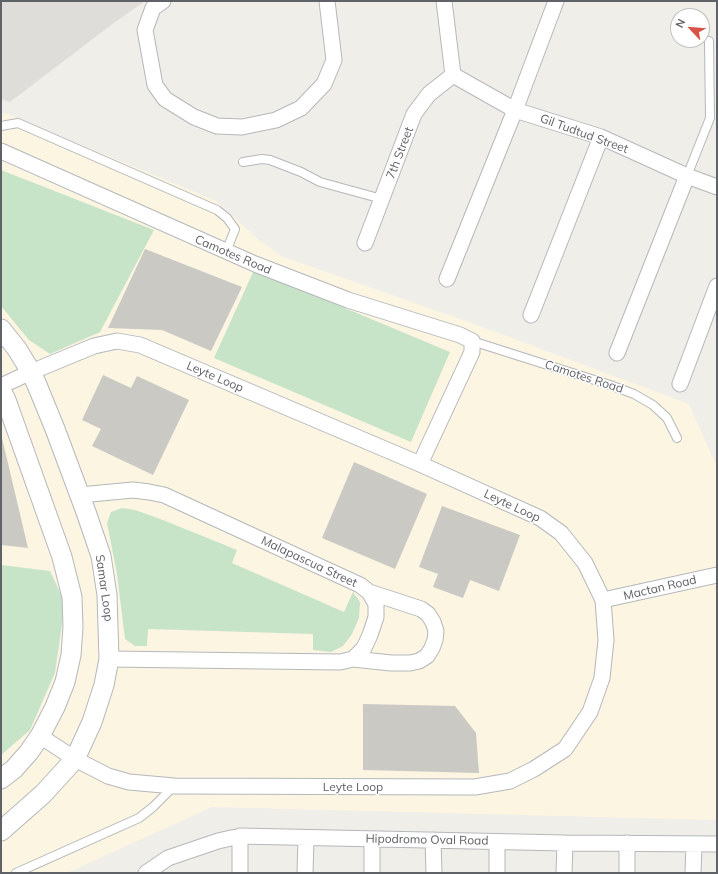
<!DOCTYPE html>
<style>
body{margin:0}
#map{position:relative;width:718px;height:874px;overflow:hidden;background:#f0eee8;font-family:Mulish,sans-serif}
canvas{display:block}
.frame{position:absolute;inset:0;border:2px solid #5f6266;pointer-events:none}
.north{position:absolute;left:670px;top:8px;width:40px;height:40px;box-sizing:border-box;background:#fff;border:1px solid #bfc0c2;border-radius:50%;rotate:296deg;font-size:11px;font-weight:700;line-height:16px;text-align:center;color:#5f6266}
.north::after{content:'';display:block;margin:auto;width:14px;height:18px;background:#d75247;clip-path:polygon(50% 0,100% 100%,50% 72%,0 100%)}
</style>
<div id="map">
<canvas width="718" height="874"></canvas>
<div class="frame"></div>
<div class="north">N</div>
</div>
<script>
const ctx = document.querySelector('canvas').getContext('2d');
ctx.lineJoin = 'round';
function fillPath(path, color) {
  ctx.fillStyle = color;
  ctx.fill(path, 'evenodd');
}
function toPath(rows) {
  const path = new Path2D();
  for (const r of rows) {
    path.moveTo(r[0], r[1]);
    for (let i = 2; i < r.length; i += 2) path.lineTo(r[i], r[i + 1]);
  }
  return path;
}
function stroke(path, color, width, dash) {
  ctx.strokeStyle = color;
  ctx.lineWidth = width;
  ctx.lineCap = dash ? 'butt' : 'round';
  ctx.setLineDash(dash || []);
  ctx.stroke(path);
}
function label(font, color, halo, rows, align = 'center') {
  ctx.font = font + ' Mulish,sans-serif';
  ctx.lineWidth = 3;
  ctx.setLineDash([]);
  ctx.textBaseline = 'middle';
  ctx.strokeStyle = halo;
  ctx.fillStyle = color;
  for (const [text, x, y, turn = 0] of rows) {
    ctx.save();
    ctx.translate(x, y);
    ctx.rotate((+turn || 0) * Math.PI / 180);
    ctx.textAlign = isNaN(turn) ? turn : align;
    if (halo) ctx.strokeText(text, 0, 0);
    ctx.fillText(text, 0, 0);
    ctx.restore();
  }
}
fillPath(toPath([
 [5,113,216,201,258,239,281,256,477,325,689,404,717,467,717,820,212,807,67,873,1,873,1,114]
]), '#fbf5e2');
fillPath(toPath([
 [1,1,145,1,111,25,10,102,1,99]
]), '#dfddda');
fillPath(toPath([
 [1,170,154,230,100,332,50,354,29,340,1,306],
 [254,270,450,352,411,442,214,358],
 [122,508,135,510,163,520,237,550,232,563,344,612,353,592,360,602,359,618,352,634,343,646,331,652,313,650,313,634,148,629,147,646,135,646,125,639,117,574,107,523,111,512],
 [1,565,50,571,65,603,55,673,30,730,1,755]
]), '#c8e4c8');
fillPath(toPath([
 [145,249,242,287,211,351,162,330,108,328],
 [103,375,131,388,137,376,189,400,153,475,92,446,101,429,82,420],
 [2,438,28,548,1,545],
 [354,462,427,494,395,569,322,538],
 [442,506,520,535,499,591,470,580,463,598,433,587,438,574,419,567],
 [363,704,455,706,476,733,479,773,363,770]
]), '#cbc9c4');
const service = toPath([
 [1,126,18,123,217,210,227,218,235,229,226,252],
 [243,162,262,159,270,160,301,172,320,182,382,199],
 [687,176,710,118,709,41],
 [472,341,610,385,634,394,653,405,667,418,677,438],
 [16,873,139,818,153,807,174,786]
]);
const minor = toPath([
 [163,1,153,8,145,30,155,85,165,99,194,117,217,126,242,127,276,120,301,108,324,84,334,60,327,1],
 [444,1,453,75],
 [453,75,515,110,601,137,687,176,717,187],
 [1,151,255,264,348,300,460,335,472,341,472,352,420,464],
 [365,243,414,114,429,94,453,75],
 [447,279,515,110,556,1],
 [531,315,601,137],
 [617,353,687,176],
 [680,384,717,286],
 [1,386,31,372,94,346,117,341,140,345,420,464,540,518,561,533,585,563,603,600,606,640,602,678,590,712,565,749,534,769,510,781,475,787,174,786,129,782,108,776,75,759,40,736],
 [80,495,133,490,149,492,164,495,360,585,369,592,376,604,376,617,370,635,364,648,353,659,340,662,109,659],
 [603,600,717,575],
 [353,659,391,663,410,663,419,661,427,656,432,648,435,640,436,631,433,622,428,614,421,609,369,592],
 [372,839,372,873],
 [433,840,434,873],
 [497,842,497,873],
 [146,873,168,858,218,841,240,836,565,843,717,844],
 [240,873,240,836],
 [305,873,306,838],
 [564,873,565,843],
 [627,873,627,843],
 [693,873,694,844]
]);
const tertiary = toPath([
 [1,329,17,349,31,372,37,385,55,429,86,512,101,556,107,595,109,659,104,685,92,722,75,759,43,794,1,831],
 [1,390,6,400,62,557,72,597,73,627,71,655,65,682,55,707,40,736,29,752,14,769,1,779]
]);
stroke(service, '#b5b7bb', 10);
stroke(minor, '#b5b7bb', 17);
stroke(tertiary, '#b5b7bb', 21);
stroke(service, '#fff', 8);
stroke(minor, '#fff', 15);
stroke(tertiary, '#fff', 19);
label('12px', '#5f6266', '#fff', [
 ["Gil Tudtud Street",584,134,20],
 ["7th Street",400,153,-69],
 ["Camotes Road",233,255,23],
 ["Leyte Loop",215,377,23],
 ["Camotes Road",584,377,18],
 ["Leyte Loop",512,506,25],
 ["Malapascua Street",309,562,25],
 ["Samar Loop",104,588,82],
 ["Mactan Road",660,588,-13],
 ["Leyte Loop",353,787],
 ["Hipodromo Oval Road",427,840,1]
]);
</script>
